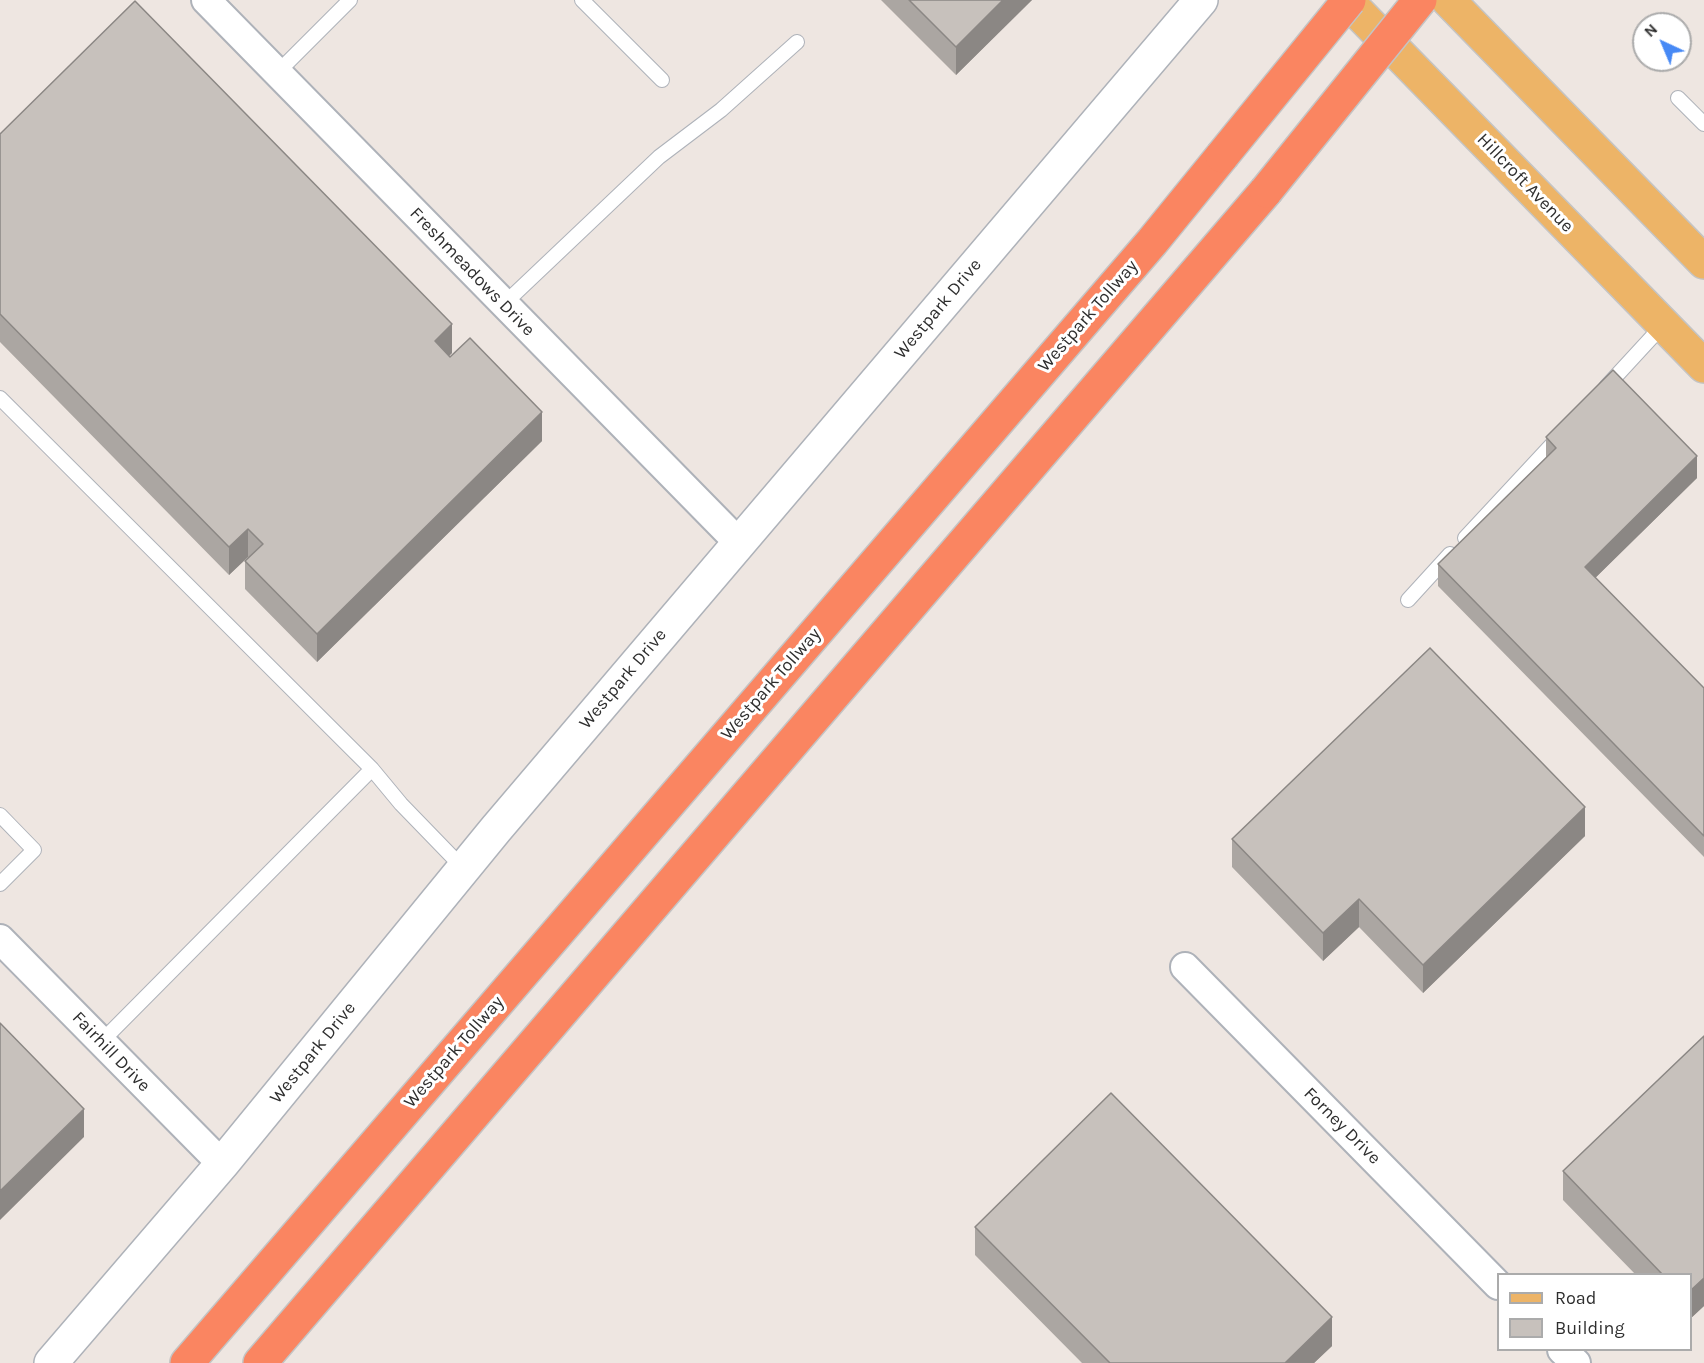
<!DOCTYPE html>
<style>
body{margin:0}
#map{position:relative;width:1704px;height:1363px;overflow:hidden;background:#eee6e1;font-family:Karla,sans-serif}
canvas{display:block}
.legend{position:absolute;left:1497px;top:1273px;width:195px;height:78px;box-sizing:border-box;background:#fff;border:2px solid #ababab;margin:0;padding:8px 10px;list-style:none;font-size:18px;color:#2e2e2e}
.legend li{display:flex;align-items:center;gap:12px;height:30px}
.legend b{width:30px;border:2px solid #ababab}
.north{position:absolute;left:1632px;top:12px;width:60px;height:60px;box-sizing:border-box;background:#fff;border:2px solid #ababab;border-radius:50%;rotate:316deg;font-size:16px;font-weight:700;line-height:24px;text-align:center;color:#2e2e2e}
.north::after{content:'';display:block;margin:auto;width:21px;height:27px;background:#4789f5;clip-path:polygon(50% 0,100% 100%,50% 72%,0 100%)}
</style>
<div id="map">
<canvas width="1704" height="1363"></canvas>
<ul class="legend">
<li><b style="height:8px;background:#edb467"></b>Road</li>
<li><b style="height:16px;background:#c7c1bc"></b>Building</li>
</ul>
<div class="north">N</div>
</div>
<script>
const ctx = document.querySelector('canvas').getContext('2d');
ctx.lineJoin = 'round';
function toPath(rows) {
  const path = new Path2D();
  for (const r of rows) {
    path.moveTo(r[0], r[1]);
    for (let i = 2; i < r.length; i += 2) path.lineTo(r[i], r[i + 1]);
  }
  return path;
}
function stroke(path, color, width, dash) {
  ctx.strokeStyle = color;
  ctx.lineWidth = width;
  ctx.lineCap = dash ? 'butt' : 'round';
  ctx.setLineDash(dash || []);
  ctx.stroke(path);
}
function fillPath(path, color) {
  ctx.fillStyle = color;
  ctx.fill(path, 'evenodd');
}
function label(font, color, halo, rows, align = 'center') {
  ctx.font = font + ' Karla,sans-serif';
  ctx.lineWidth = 6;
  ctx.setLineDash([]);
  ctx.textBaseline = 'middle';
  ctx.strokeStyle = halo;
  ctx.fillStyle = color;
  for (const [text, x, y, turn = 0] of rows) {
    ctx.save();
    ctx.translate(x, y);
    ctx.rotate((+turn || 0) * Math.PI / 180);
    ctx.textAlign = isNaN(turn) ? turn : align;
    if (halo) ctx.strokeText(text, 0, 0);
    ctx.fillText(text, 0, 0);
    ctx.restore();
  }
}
const lane = toPath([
 [582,0,662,80],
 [277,73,350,0],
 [1678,98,1704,124],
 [504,304,659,157,721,110,797,42],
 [1606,387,1664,324],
 [0,398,372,769,401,804,464,869],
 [1465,538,1558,438],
 [1408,600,1450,554],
 [0,815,34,850,0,884],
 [101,1042,372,769]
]);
const street = toPath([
 [206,0,739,543],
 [0,939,222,1164],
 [1185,967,1498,1285],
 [1562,1350,1576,1363]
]);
const secondary = toPath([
 [51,1363,222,1164,496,829,1201,0]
]);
const primary = toPath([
 [1346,0,1704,366],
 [1448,0,1704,262]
]);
const highway = toPath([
 [187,1363,1152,242,1222,156],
 [260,1363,1266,191]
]);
stroke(lane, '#aeb2b9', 16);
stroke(street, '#aeb2b9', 32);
stroke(secondary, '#aeb2b9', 36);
stroke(primary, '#c4c4c4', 36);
stroke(highway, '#c4c4c4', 36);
stroke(lane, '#fff', 14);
stroke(street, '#fff', 28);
stroke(secondary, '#fff', 33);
stroke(primary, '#edb467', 33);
stroke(highway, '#fa8561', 33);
const highwayBridge = toPath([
 [1222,156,1349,0],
 [1266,191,1420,0]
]);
stroke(highwayBridge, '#c4c4c4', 36, []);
stroke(highwayBridge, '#fa8561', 33);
fillPath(toPath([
 [881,0,1032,0,956,75],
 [0,134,452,353,449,356,542,441,317,662,245,589,245,561,249,557,248,557,229,575,0,342],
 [1546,437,1697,478,1595,578,1704,688,1704,857,1438,586,1438,564,1546,458],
 [1585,836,1423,993,1359,927,1323,961,1232,867,1232,839],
 [1704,1036,1704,1306,1690,1319,1690,1275,1636,1275,1563,1200,1563,1171],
 [975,1227,1332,1346,1314,1363,1082,1363,975,1255]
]), '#aba6a2');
fillPath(toPath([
 [1003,0,1032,0,956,75,956,47],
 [452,324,452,353,435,369,435,341],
 [542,412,542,441,317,662,317,634],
 [1697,456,1697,478,1585,588,1585,567],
 [248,529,248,557,229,575,229,547],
 [1585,807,1585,836,1423,993,1423,965],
 [1359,899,1359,927,1323,961,1323,933],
 [84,1109,84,1137,0,1220,0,1191],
 [1704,1278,1704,1306,1690,1319,1690,1291],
 [1332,1317,1332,1346,1314,1363,1285,1363]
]), '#8b8784');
const building = toPath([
 [909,0,1003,0,956,47,909,0],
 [135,1,452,324,435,341,450,357,470,338,542,412,317,634,245,561,263,544,248,529,229,547,0,314,0,134,135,1],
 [1613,370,1697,456,1585,567,1704,688,1704,836,1438,564,1556,448,1546,437,1613,370],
 [1430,648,1585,807,1423,965,1359,899,1323,933,1232,839,1430,648],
 [0,1023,84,1109,0,1191,0,1023],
 [1704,1036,1704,1278,1690,1291,1690,1275,1663,1275,1563,1171,1704,1036],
 [1111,1093,1332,1317,1285,1363,1110,1363,975,1227,1111,1093]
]);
fillPath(building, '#c7c1bc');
stroke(building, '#8b8784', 1.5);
label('18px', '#2e2e2e', '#fff', [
 ["Hillcroft Avenue",1525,183,46],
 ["Freshmeadows Drive",472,272,46],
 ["Westpark Drive",938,309,-50],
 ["Westpark Tollway",1088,316,-49],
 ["Westpark Drive",623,679,-50],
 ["Westpark Tollway",771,684,-49],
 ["Fairhill Drive",111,1052,46],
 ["Westpark Tollway",454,1052,-49],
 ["Westpark Drive",313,1053,-51],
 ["Forney Drive",1342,1126,45]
]);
</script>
